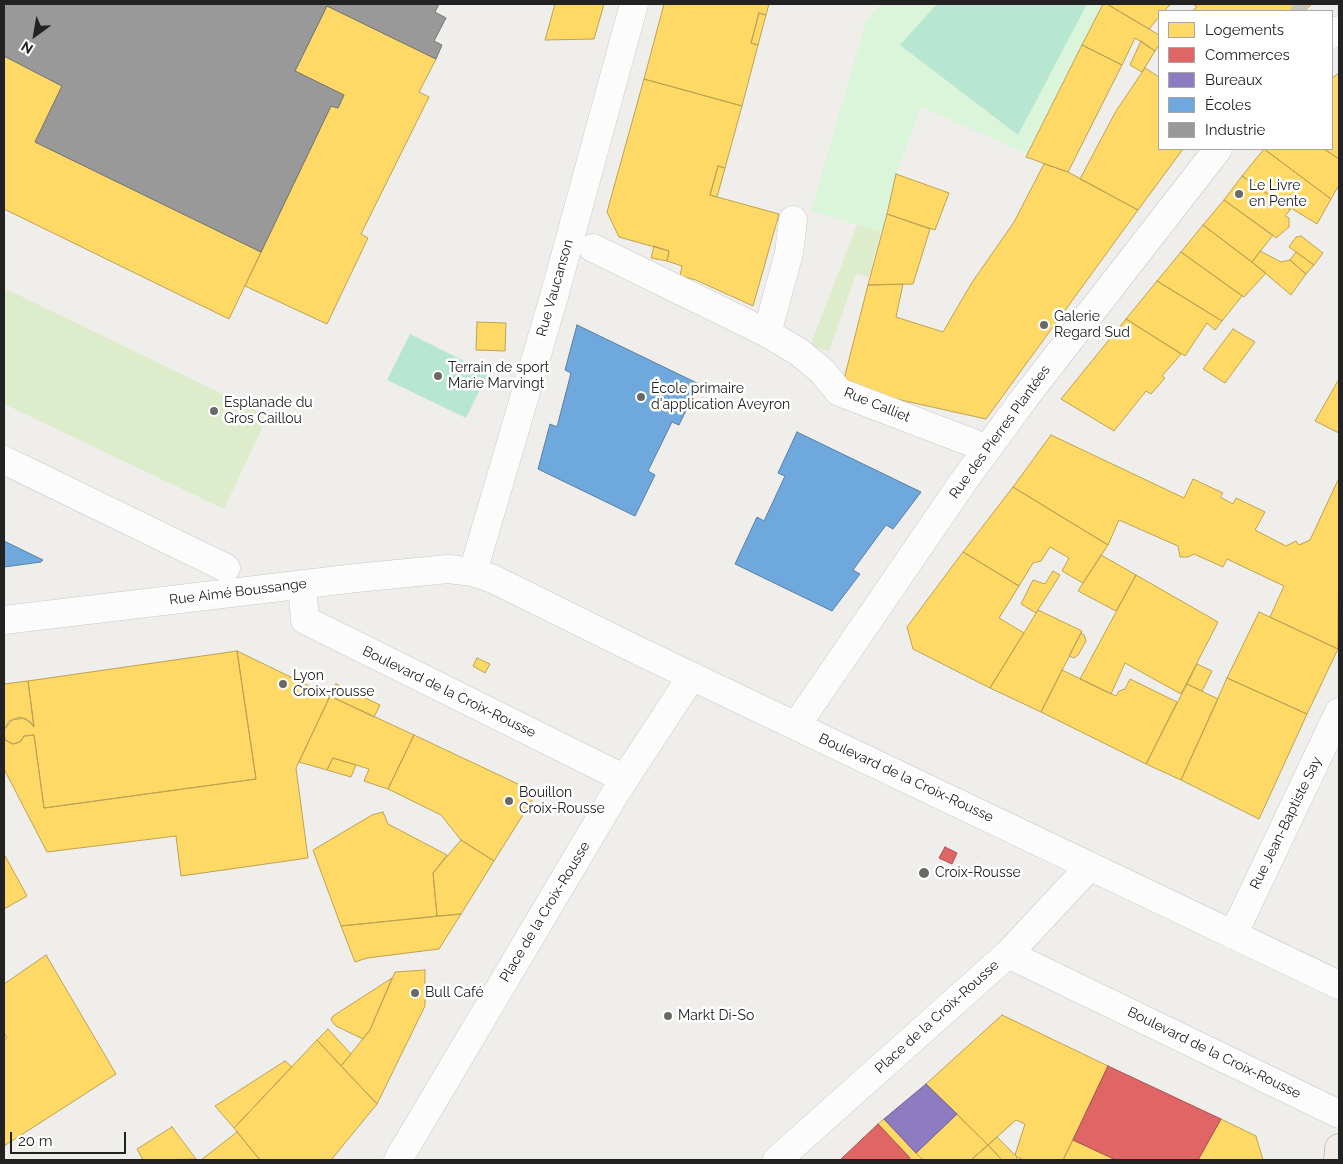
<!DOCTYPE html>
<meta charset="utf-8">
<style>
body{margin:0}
#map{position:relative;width:1343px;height:1164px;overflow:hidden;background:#f0eeeb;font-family:Raleway,sans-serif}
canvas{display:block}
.frame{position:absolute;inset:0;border:5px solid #222;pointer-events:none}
.legend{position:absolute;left:1158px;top:10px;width:175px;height:140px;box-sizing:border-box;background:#fff;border:1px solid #a7a7a7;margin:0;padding:6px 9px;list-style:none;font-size:15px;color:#222}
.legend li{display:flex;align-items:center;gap:10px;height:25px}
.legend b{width:25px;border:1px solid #a7a7a7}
.north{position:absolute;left:10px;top:10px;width:50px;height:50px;-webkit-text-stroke:4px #fff;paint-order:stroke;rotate:212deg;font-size:14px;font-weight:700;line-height:20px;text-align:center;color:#222}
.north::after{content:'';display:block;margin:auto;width:18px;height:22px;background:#222;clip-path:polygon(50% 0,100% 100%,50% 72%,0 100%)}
.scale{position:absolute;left:10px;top:1132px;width:116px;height:22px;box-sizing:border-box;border:2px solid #222;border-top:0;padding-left:6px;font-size:15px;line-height:18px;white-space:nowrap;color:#222;-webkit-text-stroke:4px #fff;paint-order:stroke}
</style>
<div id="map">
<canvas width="1343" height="1164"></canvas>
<div class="frame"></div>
<ul class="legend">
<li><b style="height:14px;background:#ffd966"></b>Logements</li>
<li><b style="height:14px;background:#e06666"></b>Commerces</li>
<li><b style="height:14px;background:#8e7cc3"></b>Bureaux</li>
<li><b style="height:14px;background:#6fa8dc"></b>Écoles</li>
<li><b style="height:14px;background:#999"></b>Industrie</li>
</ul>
<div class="north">N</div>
<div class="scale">20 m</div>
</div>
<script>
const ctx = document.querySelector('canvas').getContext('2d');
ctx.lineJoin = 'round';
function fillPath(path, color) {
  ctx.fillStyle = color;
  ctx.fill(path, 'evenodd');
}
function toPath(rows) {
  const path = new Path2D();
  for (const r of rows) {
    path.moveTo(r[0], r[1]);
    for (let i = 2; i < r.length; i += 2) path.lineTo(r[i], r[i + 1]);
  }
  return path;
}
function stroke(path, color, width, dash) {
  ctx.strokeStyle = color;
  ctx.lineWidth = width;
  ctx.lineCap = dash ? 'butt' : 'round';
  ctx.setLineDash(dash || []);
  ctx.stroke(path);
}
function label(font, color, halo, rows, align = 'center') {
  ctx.font = font + ' Raleway,sans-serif';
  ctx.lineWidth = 5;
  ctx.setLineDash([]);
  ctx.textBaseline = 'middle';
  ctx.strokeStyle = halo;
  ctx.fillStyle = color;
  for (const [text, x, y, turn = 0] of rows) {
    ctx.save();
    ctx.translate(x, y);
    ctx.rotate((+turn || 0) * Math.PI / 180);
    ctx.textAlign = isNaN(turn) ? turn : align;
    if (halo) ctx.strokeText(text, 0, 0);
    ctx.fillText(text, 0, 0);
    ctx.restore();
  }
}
fillPath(toPath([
 [905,101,895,174,869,277,856,274,829,351,810,346],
 [4,288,268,416,224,509,4,404]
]), '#ddeccb');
fillPath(toPath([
 [880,4,1103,4,1027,154,921,107,896,174,882,232,811,211,866,21]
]), '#daf5da');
fillPath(toPath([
 [937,4,1087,4,1018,135,900,45],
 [410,334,488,373,466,418,387,380]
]), '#b7e6d2');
const homes = toPath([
 [555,4,604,4,594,39,545,40,555,4],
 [664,4,769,4,766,15,759,13,751,43,758,45,742,106,644,79,664,4],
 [1103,4,1107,4,1159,35,1159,45,1155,51,1135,38,1122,65,1082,45,1103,4],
 [1107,4,1171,4,1164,11,1159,11,1159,17,1149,29,1107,4],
 [1193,4,1312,4,1304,11,1192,11,1197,7,1193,4],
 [327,6,436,59,419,92,429,97,361,234,368,238,327,324,245,286,331,106,338,108,344,95,295,71,327,6],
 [759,13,766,15,758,45,751,43,759,13],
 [1141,41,1155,51,1142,72,1130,65,1141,41],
 [1082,45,1122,65,1068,172,1026,157,1082,45],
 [4,56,62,86,35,142,261,252,229,319,4,209,4,56],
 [1145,68,1159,77,1159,149,1183,149,1138,210,1080,179,1116,111,1145,68],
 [1339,73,1339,159,1324,149,1332,149,1332,78,1339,73],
 [644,79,742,106,725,168,718,166,710,195,779,214,753,306,696,280,680,276,682,266,667,261,669,251,619,237,607,212,644,79],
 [1264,149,1331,199,1317,224,1291,208,1290,210,1242,176,1264,149],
 [1264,149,1324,149,1339,159,1339,185,1331,199,1264,149],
 [1044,164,1068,172,1138,210,986,419,842,387,868,285,903,284,896,317,943,332,971,284,1014,222,1044,164],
 [718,166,725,168,717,197,710,195,718,166],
 [896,174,949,193,935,230,887,214,896,174],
 [1242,176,1290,210,1285,216,1289,218,1289,227,1276,238,1224,200,1242,176],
 [1224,200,1273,235,1252,262,1203,225,1224,200],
 [887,214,930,229,913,284,868,285,887,214],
 [1203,225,1266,273,1244,297,1181,252,1203,225],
 [1301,236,1323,253,1314,265,1289,247,1296,237,1301,236],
 [654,246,669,251,667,261,651,258,654,246],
 [1260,251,1281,262,1290,260,1306,274,1291,295,1252,262,1260,251],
 [1181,252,1242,296,1222,321,1157,281,1181,252],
 [1296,252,1314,265,1306,274,1290,260,1296,252],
 [1157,281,1222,321,1215,330,1207,323,1185,356,1126,319,1157,281],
 [1126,319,1181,354,1162,376,1165,378,1151,394,1146,391,1114,431,1061,399,1126,319],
 [477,322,506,323,505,351,476,350,477,322],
 [1233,329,1255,342,1225,383,1203,369,1233,329],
 [1339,379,1339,433,1315,421,1339,379],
 [1051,435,1184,498,1193,479,1223,493,1220,497,1233,504,1236,498,1265,512,1255,530,1286,546,1296,541,1299,545,1310,540,1339,478,1338,649,1270,617,1284,586,1227,559,1223,567,1194,554,1188,557,1180,557,1178,546,1119,520,1108,545,1013,487,1051,435],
 [1013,487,1108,545,1083,583,1062,571,1069,558,1050,547,1041,561,1033,563,1019,586,963,552,1013,487],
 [963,552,1019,586,999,618,1024,633,990,688,913,649,907,627,963,552],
 [1101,555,1136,575,1116,611,1078,591,1101,555],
 [1053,571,1060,575,1036,613,1021,604,1033,580,1045,584,1053,571],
 [1136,575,1218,622,1181,694,1125,663,1111,694,1080,679,1136,575],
 [1038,610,1082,631,1041,712,990,688,1038,610],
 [1259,612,1338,649,1307,714,1227,678,1259,612],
 [1081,633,1084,635,1086,641,1078,655,1074,658,1069,656,1081,633],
 [237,651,256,779,44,808,34,735,24,736,20,742,13,744,5,740,4,730,12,720,25,718,34,727,28,681,237,651],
 [237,651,330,696,296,768,308,858,181,876,176,836,47,852,4,769,4,737,5,740,13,744,20,742,24,736,34,735,44,808,256,779,237,651],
 [477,658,490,664,485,673,473,666,477,658],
 [1197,664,1212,671,1202,691,1187,684,1197,664],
 [1062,670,1116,696,1119,691,1125,689,1130,679,1177,702,1146,764,1041,712,1062,670],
 [1227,678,1307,714,1259,819,1181,780,1227,678],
 [28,681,34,727,31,722,20,717,9,721,4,730,4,684,28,681],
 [336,684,380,705,374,717,330,696,336,684],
 [1187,684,1218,699,1181,780,1146,764,1187,684],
 [330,696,414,735,388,789,364,781,369,769,333,758,327,770,299,762,330,696],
 [414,735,535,792,536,794,494,861,461,840,441,815,388,789,414,735],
 [333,758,356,765,351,777,327,770,333,758],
 [383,812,388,824,447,855,433,873,437,916,341,926,313,850,372,815,383,812],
 [461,840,494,861,461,914,437,916,433,873,461,840],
 [4,854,27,896,4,909,4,854],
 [461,914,439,949,367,958,355,962,341,926,461,914],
 [46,955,116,1074,4,1146,4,1040,7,1038,4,1033,4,984,46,955],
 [425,970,425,1006,377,1104,341,1066,370,1030,395,972,425,970],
 [392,978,370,1030,363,1039,336,1026,331,1020,333,1016,392,978],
 [1002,1015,1108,1066,1063,1160,1024,1160,1017,1157,1015,1155,1025,1124,1016,1120,988,1145,926,1084,1002,1015],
 [328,1029,351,1054,341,1066,317,1040,328,1029],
 [317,1040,377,1104,331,1160,260,1160,234,1128,317,1040],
 [285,1061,292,1067,234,1128,215,1106,285,1061],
 [957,1114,988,1145,971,1160,923,1160,916,1153,957,1114],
 [884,1119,916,1153,923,1160,907,1160,910,1158,878,1124,884,1119],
 [1221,1119,1256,1136,1263,1160,1198,1160,1221,1119],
 [172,1127,196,1159,143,1160,137,1149,172,1127],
 [237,1132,260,1160,201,1160,237,1132],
 [997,1137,1017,1157,1016,1160,1002,1160,988,1145,997,1137],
 [1073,1140,1116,1160,1063,1160,1073,1140],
 [988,1145,1002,1160,971,1160,988,1145]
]);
fillPath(homes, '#ffd966');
stroke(homes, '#bda252', 1);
const shops = toPath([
 [945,847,957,853,952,864,939,858,945,847],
 [1108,1066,1221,1119,1198,1160,1116,1160,1073,1140,1108,1066],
 [878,1124,910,1158,907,1160,840,1160,878,1124]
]);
fillPath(shops, '#e06666');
stroke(shops, '#a75252', 1);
const offices = toPath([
 [926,1084,957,1114,916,1153,884,1119,926,1084]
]);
fillPath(offices, '#8e7cc3');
stroke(offices, '#6e6193', 1);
const schools = toPath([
 [577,325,699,384,679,425,672,422,648,471,655,475,635,516,538,469,550,424,557,427,571,373,565,370,577,325],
 [797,432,921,492,893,529,886,525,853,570,860,574,832,611,735,564,757,517,764,521,785,476,778,473,797,432],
 [4,541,43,560,41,562,4,567,4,541]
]);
fillPath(schools, '#6fa8dc');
stroke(schools, '#5880a4', 1);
const industry = toPath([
 [4,4,439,4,435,12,446,18,434,41,442,45,436,59,327,6,295,71,344,95,338,108,331,106,261,252,35,142,62,86,4,56,4,4]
]);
fillPath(industry, '#999');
stroke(industry, '#757575', 1);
stroke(toPath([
 [1294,4,1304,11]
]), '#c7c5c3', 28, [28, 14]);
const minor = toPath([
 [1332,34,1339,30],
 [593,248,767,333,799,352,823,372,839,392,973,443],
 [767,333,789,253,793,220],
 [4,460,226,568],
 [473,572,555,293,634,4],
 [302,584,305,620,625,779],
 [4,620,356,578,448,569,473,572,493,579,645,654,1339,985],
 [796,726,963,482,1026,396,1218,149],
 [1233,935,1339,712],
 [1008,954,1339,1114],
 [398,1160,616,792,692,676],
 [777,1160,1008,954,1090,866]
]);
const major = toPath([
 [1338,1160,1339,1148]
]);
stroke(minor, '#c9c8c7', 29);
stroke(major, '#a79c86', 29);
stroke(minor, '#fdfcfc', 28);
stroke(major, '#f3ede7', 28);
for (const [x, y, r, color] of [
 [1239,194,5,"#6a6968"],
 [1044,325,5,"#6a6968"],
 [438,376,5,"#6a6968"],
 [641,397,5,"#6a6968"],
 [214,411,5,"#6a6968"],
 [283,684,5,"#6a6968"],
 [509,801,5,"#6a6968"],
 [924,873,6,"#6a6968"],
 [415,993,5,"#6a6968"],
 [668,1016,5,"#6a6968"]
]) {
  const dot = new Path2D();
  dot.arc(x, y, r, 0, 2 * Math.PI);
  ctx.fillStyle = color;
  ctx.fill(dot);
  stroke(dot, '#fff', 2);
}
label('14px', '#222', '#fff', [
 ["Le Livre",1249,186],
 ["en Pente",1249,202],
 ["Galerie",1054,317],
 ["Regard Sud",1054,333],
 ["Terrain de sport",448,368],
 ["Marie Marvingt",448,384],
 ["École primaire",651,389],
 ["d'application Aveyron",651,405],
 ["Esplanade du",224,403],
 ["Gros Caillou",224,419],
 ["Lyon",293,676],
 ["Croix-rousse",293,692],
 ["Bouillon",519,793],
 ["Croix-Rousse",519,809],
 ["Croix-Rousse",935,873],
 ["Bull Café",425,993],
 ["Markt Di-So",678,1016]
], 'left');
label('14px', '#222', '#fff', [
 ["Rue Vaucanson",555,288,-74],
 ["Rue Calliet",877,405,22],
 ["Rue des Pierres Plantées",1000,432,-54],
 ["Rue Aimé Boussange",238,592,-7],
 ["Boulevard de la Croix-Rousse",449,692,26],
 ["Boulevard de la Croix-Rousse",906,778,25],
 ["Rue Jean-Baptiste Say",1286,823,-64],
 ["Place de la Croix-Rousse",545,912,-59],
 ["Place de la Croix-Rousse",937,1017,-42],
 ["Boulevard de la Croix-Rousse",1214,1053,26]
]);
</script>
